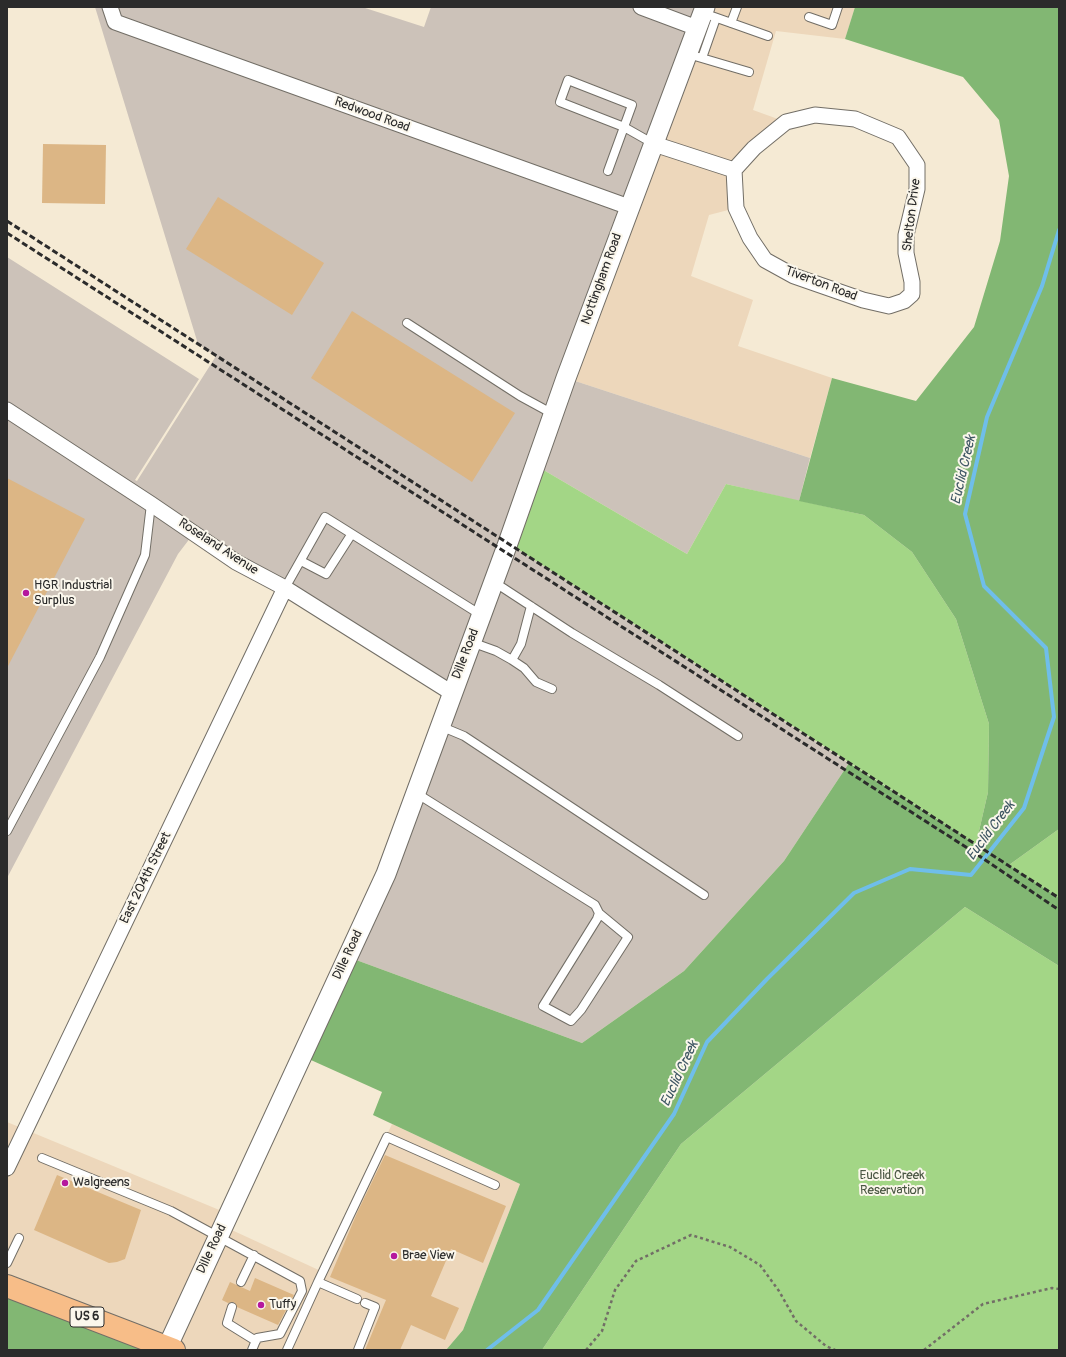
<!DOCTYPE html>
<style>
body{margin:0}
#map{position:relative;width:1066px;height:1357px;overflow:hidden;background:#f5ead4;font-family:Pangolin,sans-serif}
canvas{display:block}
.frame{position:absolute;inset:0;border:8px solid #2b2b2b;pointer-events:none}
</style>
<div id="map">
<canvas width="1066" height="1357"></canvas>
<div class="frame"></div>
</div>
<script>
const ctx = document.querySelector('canvas').getContext('2d');
ctx.lineJoin = 'round';
function fillPath(path, color) {
  ctx.fillStyle = color;
  ctx.fill(path, 'evenodd');
}
function toPath(rows) {
  const path = new Path2D();
  for (const r of rows) {
    path.moveTo(r[0], r[1]);
    for (let i = 2; i < r.length; i += 2) path.lineTo(r[i], r[i + 1]);
  }
  return path;
}
function stroke(path, color, width, dash) {
  ctx.strokeStyle = color;
  ctx.lineWidth = width;
  ctx.lineCap = dash ? 'butt' : 'round';
  ctx.setLineDash(dash || []);
  ctx.stroke(path);
}
function label(font, color, halo, rows, align = 'center') {
  ctx.font = font + ' Pangolin,sans-serif';
  ctx.lineWidth = 4;
  ctx.setLineDash([]);
  ctx.textBaseline = 'middle';
  ctx.strokeStyle = halo;
  ctx.fillStyle = color;
  for (const [text, x, y, turn = 0] of rows) {
    ctx.save();
    ctx.translate(x, y);
    ctx.rotate((+turn || 0) * Math.PI / 180);
    ctx.textAlign = isNaN(turn) ? turn : align;
    if (halo) ctx.strokeText(text, 0, 0);
    ctx.fillText(text, 0, 0);
    ctx.restore();
  }
}
fillPath(toPath([
 [705,7,855,7,845,39,776,31,753,110,786,122,734,170,736,208,709,215,691,276,753,300,738,346,832,378,810,458,566,378],
 [7,1122,229,1214,223,1226,323,1272,392,1124,520,1184,463,1330,446,1350,174,1350,7,1286]
]), '#edd7bb');
fillPath(toPath([
 [95,7,362,7,424,27,431,7,705,7,566,378,810,458,799,501,726,484,687,554,535,465,508,543,849,763,784,861,684,971,582,1043,348,957,452,693,194,533,178,554,7,878,7,257,199,379,135,480,137,481,216,356,198,344]
]), '#ccc2b9');
fillPath(toPath([
 [535,465,687,554,726,484,864,515,912,552,956,619,989,724,988,792,976,844,508,543],
 [1059,829,1059,898,1009,865],
 [965,907,1059,966,1059,1350,542,1350,681,1144]
]), '#a3d686');
fillPath(toPath([
 [855,7,1059,7,1059,829,1009,865,1059,898,1059,966,965,907,681,1144,542,1350,446,1350,463,1330,520,1184,373,1115,382,1092,302,1056,348,957,582,1043,684,971,784,861,849,763,976,844,988,792,989,724,956,619,912,552,864,515,799,501,832,378,916,401,974,327,1000,241,1009,176,999,120,963,77,845,39],
 [7,1286,166,1350,7,1350]
]), '#82b773');
stroke(toPath([
 [487,1350,538,1310,674,1114,707,1042,767,979,854,893,910,869,971,875,1024,808,1054,717,1046,648,984,586,965,514,987,417,1042,286,1059,230]
]), '#6fbeea', 4);
fillPath(toPath([
 [43,144,106,145,105,204,42,203],
 [218,197,324,263,292,315,186,249],
 [352,311,515,413,472,482,311,378],
 [7,478,85,519,7,668],
 [385,1155,506,1206,483,1263,451,1249,431,1296,459,1308,445,1340,411,1325,400,1350,365,1350,386,1300,330,1277,357,1213],
 [57,1175,141,1210,125,1259,117,1262,109,1263,34,1230],
 [255,1278,294,1295,278,1325,237,1307,234,1302,228,1303,222,1300,230,1282,250,1291]
]), '#dcb685');
const service = toPath([
 [703,13,768,36],
 [809,17,832,25,838,7],
 [731,23,737,7],
 [688,54,749,72],
 [702,58,716,18],
 [608,171,632,105,568,80,560,102,624,127,654,144],
 [407,323,520,396,553,414],
 [301,561,326,574,351,535],
 [494,582,572,633,659,685,738,736],
 [285,588,325,517,481,615],
 [471,642,496,651,512,660,521,644,531,606],
 [512,660,524,668,536,682,552,689],
 [440,726,464,736,704,895],
 [416,793,595,905,599,913,597,919,543,1006,571,1021,581,1010,628,937,599,913],
 [7,831,100,657,145,555,151,504],
 [42,1158,171,1211,300,1281,302,1291,280,1334,257,1338,252,1350],
 [7,1263,19,1238],
 [241,1282,254,1255],
 [318,1282,387,1137,495,1185],
 [232,1307,227,1323,256,1341],
 [287,1350,318,1282,357,1299],
 [358,1350,375,1307,365,1303]
]);
const minor = toPath([
 [110,7,115,22,629,207],
 [641,7,697,28],
 [654,144,734,170,736,208,750,238,765,260,794,276,863,300,889,306,904,301,912,294,912,282,906,253,906,235,917,189,917,165,898,137,855,119,815,115,786,122,754,148,734,170],
 [7,410,151,504,236,562,285,588,452,693],
 [7,1168,285,588]
]);
const tertiary = toPath([
 [166,1350,386,874,508,543,566,378,705,7]
]);
const primary = toPath([
 [7,1286,174,1350]
]);
stroke(service, '#726e66', 10);
stroke(minor, '#726e66', 17);
stroke(tertiary, '#726e66', 21);
stroke(primary, '#726e66', 24);
stroke(toPath([
 [586,1350,602,1331,615,1290,636,1261,691,1235,730,1247,760,1265,779,1291,796,1321,826,1346,835,1350],
 [924,1350,983,1304,1052,1288,1059,1289]
]), '#726e66', 2.5, [3, 3]);
stroke(service, '#fff', 8);
stroke(minor, '#fff', 15);
stroke(tertiary, '#fff', 19);
stroke(primary, '#f7bd88', 22);
stroke(toPath([
 [7,221,1059,898],
 [7,233,972,851,1059,910]
]), '#2b2b2b', 3, [6, 3]);
for (const [x, y, r, color] of [
 [26,593,4,"#b5179e"],
 [65,1183,4,"#b5179e"],
 [394,1256,4,"#b5179e"],
 [261,1305,4,"#b5179e"]
]) {
  const dot = new Path2D();
  dot.arc(x, y, r, 0, 2 * Math.PI);
  ctx.fillStyle = color;
  ctx.fill(dot);
  stroke(dot, '#fbf7ec', 1.5);
}
for (const [x, y, w] of [
 [87,1317,34]
]) {
  const box = new Path2D();
  box.roundRect(x - w / 2, y - 10, w, 20, 3);
  ctx.fillStyle = '#fbf7ec';
  ctx.fill(box);
  stroke(box, '#2b2b2b', 1);
}
label('bold 12px', '#2b2b2b', null, [
 ["US 6",87,1317]
]);
label('13px', '#2b2b2b', '#fbf7ec', [
 ["Redwood Road",372,115,20],
 ["Shelton Drive",912,215,-83],
 ["Nottingham Road",602,279,-70],
 ["Tiverton Road",821,284,21],
 ["Roseland Avenue",218,547,33],
 ["Dille Road",466,654,-69],
 ["East 204th Street",146,878,-64],
 ["Dille Road",348,955,-65],
 ["Dille Road",212,1249,-65]
]);
label('13px', '#2b2b2b', '#fbf7ec', [
 ["HGR Industrial",34,586],
 ["Surplus",34,601],
 ["Walgreens",73,1183],
 ["Brae View",402,1256],
 ["Tuffy",269,1305]
], 'left');
label('13px', '#495642', '#fbf7ec', [
 ["Euclid Creek",892,1176],
 ["Reservation",892,1191]
]);
label('italic 14px', '#3f5764', '#fbf7ec', [
 ["Euclid Creek",964,470,-77],
 ["Euclid Creek",991,831,-53],
 ["Euclid Creek",680,1074,-65]
]);
</script>
